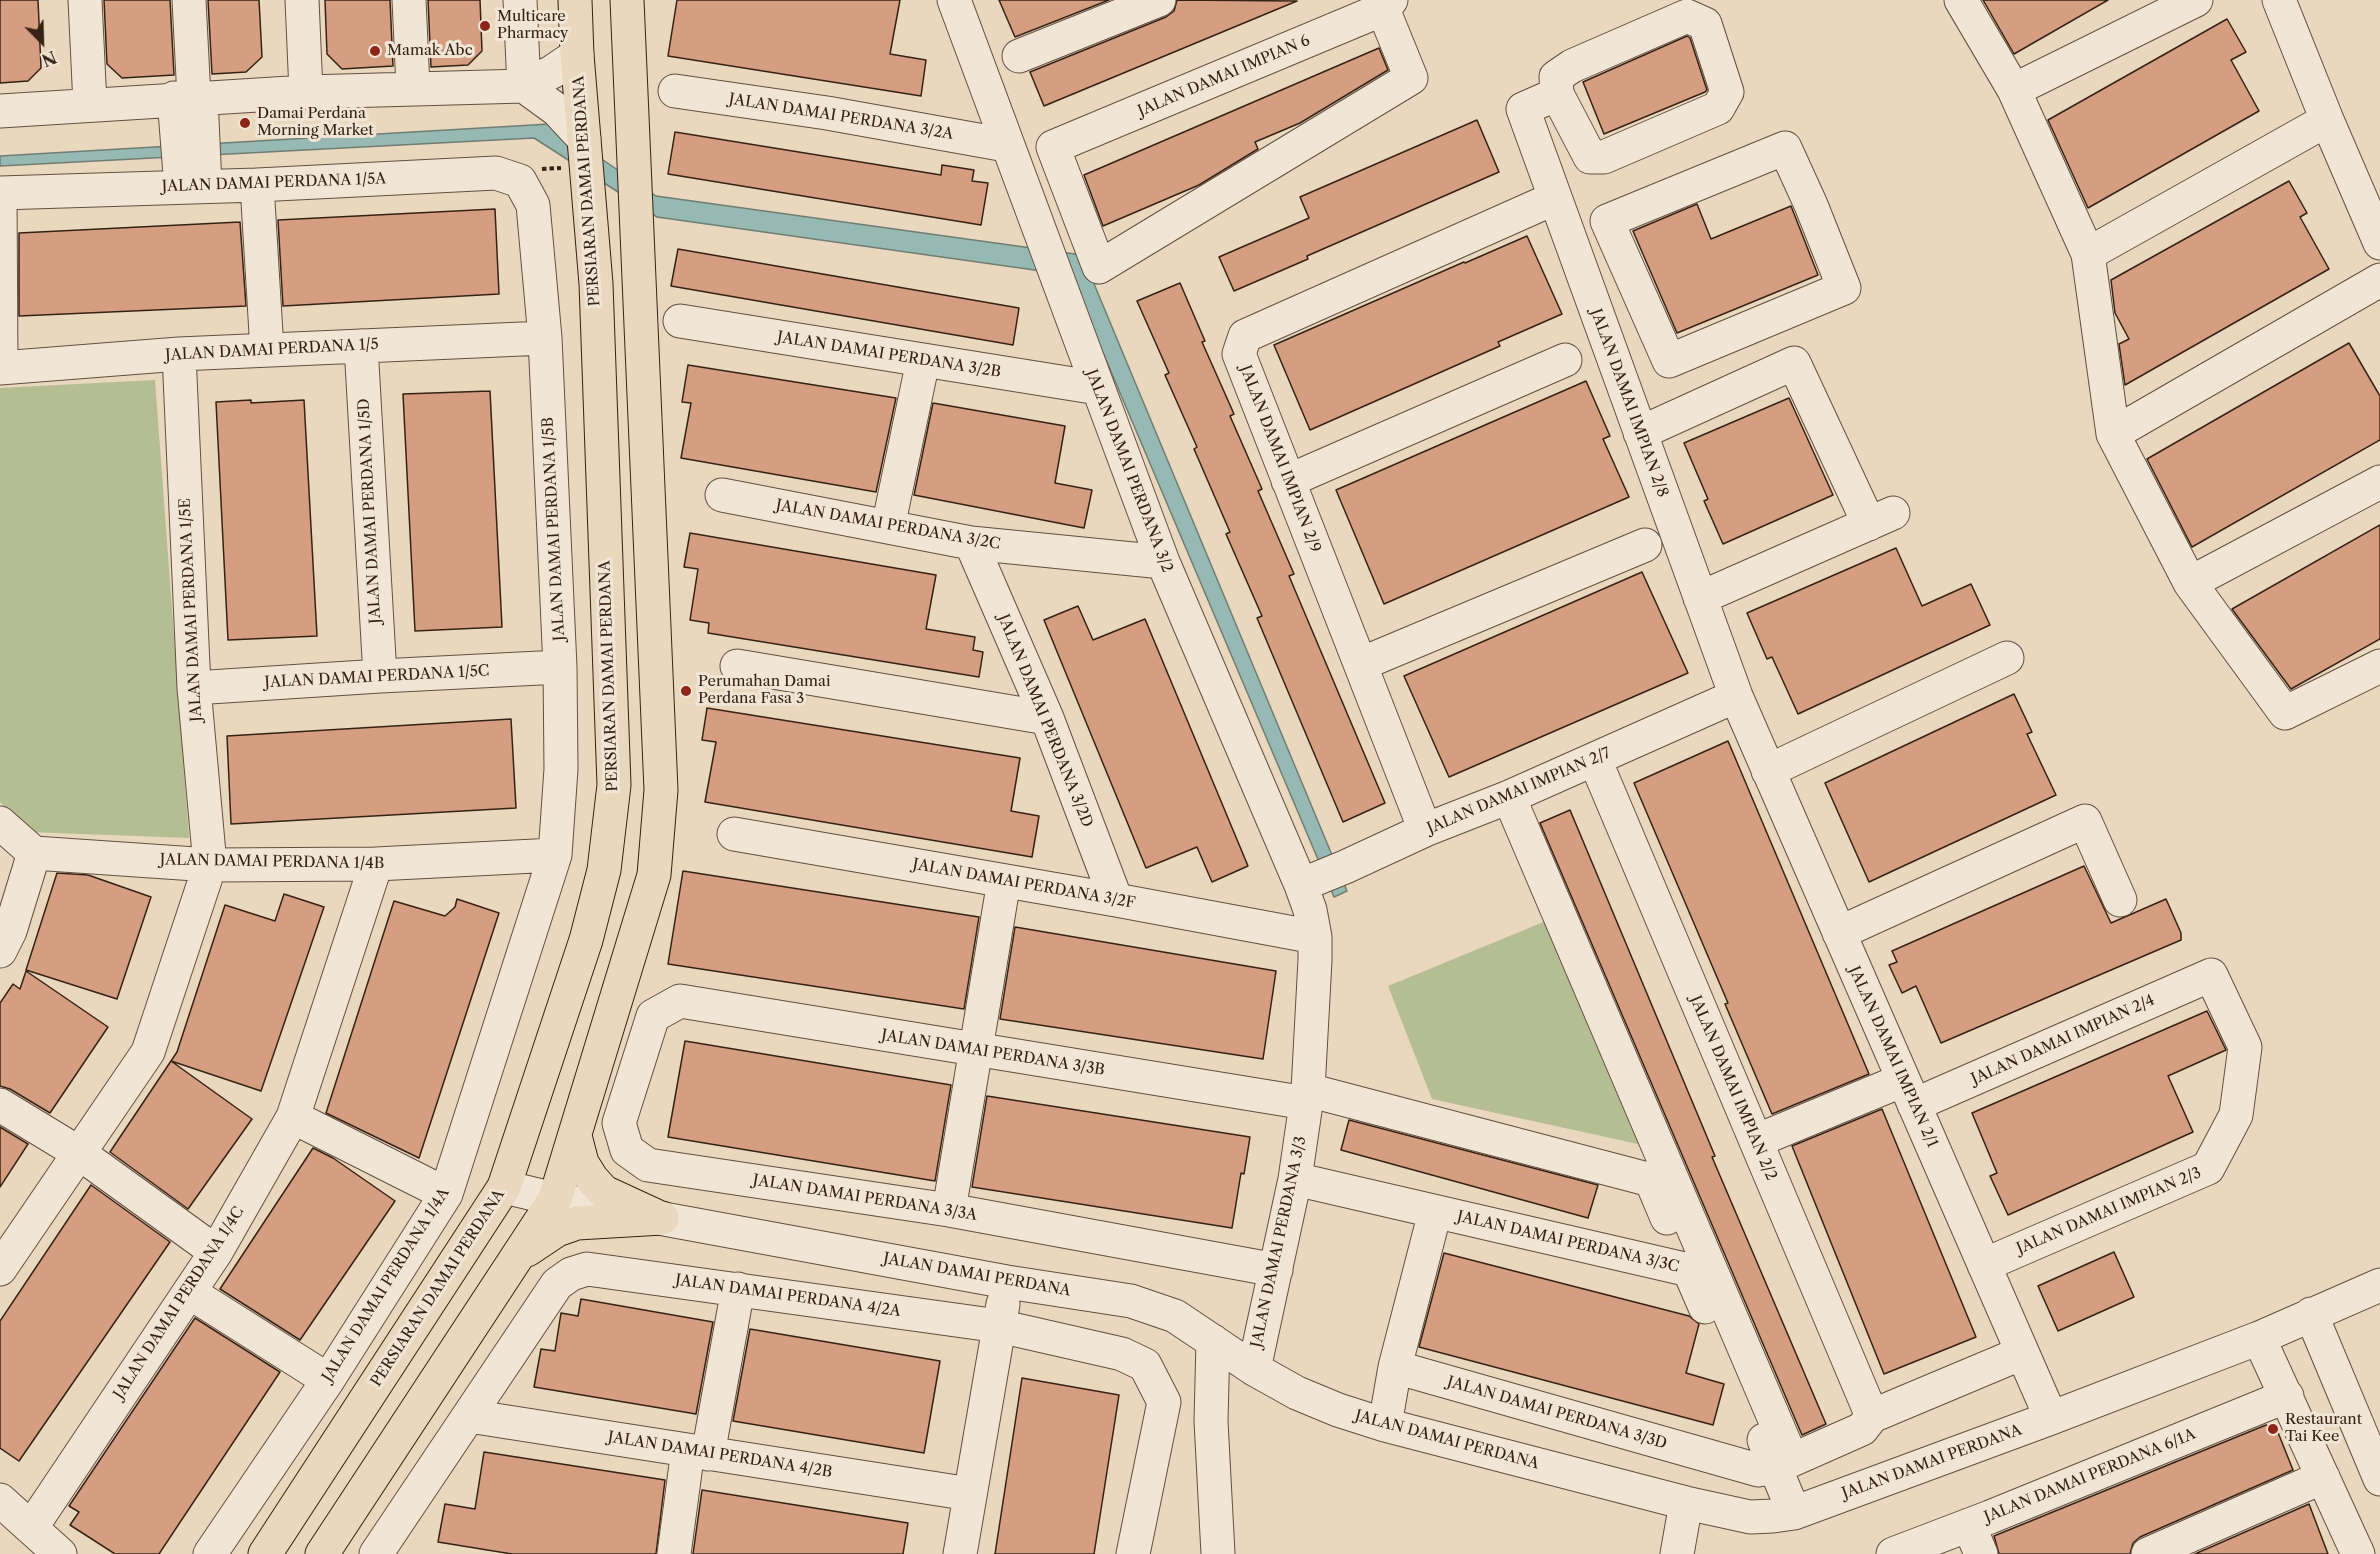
<!DOCTYPE html>
<style>
body{margin:0}
#map{position:relative;width:2380px;height:1554px;overflow:hidden;background:#e9d7be;font-family:"Libre Caslon Text",serif}
canvas{display:block}
.north{position:absolute;left:12px;top:12px;width:60px;height:60px;-webkit-text-stroke:4px #f1e5d5;paint-order:stroke;rotate:157deg;font-size:16px;font-weight:700;line-height:24px;text-align:center;color:#362215}
.north::after{content:'';display:block;margin:auto;width:21px;height:27px;background:#362215;clip-path:polygon(50% 0,100% 100%,50% 72%,0 100%)}
</style>
<div id="map">
<canvas width="2380" height="1554"></canvas>
<div class="north">N</div>
</div>
<script>
const ctx = document.querySelector('canvas').getContext('2d');
ctx.lineJoin = 'round';
function fillPath(path, color) {
  ctx.fillStyle = color;
  ctx.fill(path, 'evenodd');
}
function toPath(rows) {
  const path = new Path2D();
  for (const r of rows) {
    path.moveTo(r[0], r[1]);
    for (let i = 2; i < r.length; i += 2) path.lineTo(r[i], r[i + 1]);
  }
  return path;
}
function stroke(path, color, width, dash) {
  ctx.strokeStyle = color;
  ctx.lineWidth = width;
  ctx.lineCap = dash ? 'butt' : 'round';
  ctx.setLineDash(dash || []);
  ctx.stroke(path);
}
function label(font, color, halo, rows, align = 'center') {
  ctx.font = font + ' "Libre Caslon Text",serif';
  ctx.lineWidth = 6;
  ctx.setLineDash([]);
  ctx.textBaseline = 'middle';
  ctx.strokeStyle = halo;
  ctx.fillStyle = color;
  for (const [text, x, y, turn = 0] of rows) {
    ctx.save();
    ctx.translate(x, y);
    ctx.rotate((+turn || 0) * Math.PI / 180);
    ctx.textAlign = isNaN(turn) ? turn : align;
    if (halo) ctx.strokeText(text, 0, 0);
    ctx.fillText(text, 0, 0);
    ctx.restore();
  }
}
fillPath(toPath([
 [155,380,189,838,28,832,0,802,0,388],
 [1546,921,1647,1146,1432,1099,1388,986]
]), '#b5be93');
const water = toPath([
 [550,124,656,196,1082,255,1347,891,1334,897,1070,275,657,217,534,138,0,166,0,156,550,124]
]);
fillPath(water, '#97b9b4');
stroke(water, '#707d74', 1.5);
const building = toPath([
 [0,0,38,0,41,68,28,81,0,83,0,0],
 [104,0,170,0,174,75,122,78,107,64,104,0],
 [208,0,259,0,262,57,246,72,212,74,208,0],
 [325,0,390,0,393,66,342,69,327,54,325,0],
 [428,0,480,0,482,51,468,65,431,67,428,0],
 [677,0,900,0,890,54,926,60,921,96,668,56,677,0],
 [999,0,1109,0,1015,37,999,0],
 [1177,0,1297,1,1044,106,1030,72,1166,17,1174,11,1177,0],
 [1983,0,2108,0,2014,54,1983,0],
 [2227,19,2246,52,2231,60,2259,111,2088,208,2048,120,2227,19],
 [1687,36,1690,38,1707,90,1705,92,1604,134,1583,82,1687,36],
 [1379,48,1388,70,1300,123,1255,142,1258,149,1199,185,1103,226,1084,175,1379,48],
 [1477,120,1499,172,1307,256,1308,259,1234,291,1219,257,1309,218,1300,197,1477,120],
 [675,132,941,175,942,165,974,170,972,181,988,183,981,225,668,174,675,132],
 [2289,181,2307,213,2300,217,2329,269,2125,385,2119,344,2129,339,2115,313,2111,280,2289,181],
 [1697,204,1711,239,1791,206,1818,275,1677,333,1633,231,1697,204],
 [495,209,499,294,283,306,278,220,495,209],
 [240,222,246,306,19,316,19,233,240,222],
 [1527,236,1562,314,1498,342,1500,346,1310,430,1274,345,1464,262,1465,263,1527,236],
 [678,249,1019,308,1013,345,671,286,678,249],
 [1180,283,1205,341,1202,342,1234,414,1230,416,1262,489,1258,491,1294,574,1289,576,1385,803,1343,822,1257,618,1262,616,1226,534,1230,532,1194,449,1197,447,1165,375,1169,373,1137,301,1180,283],
 [2349,343,2380,396,2380,440,2192,547,2147,459,2349,343],
 [688,365,896,398,876,492,681,458,691,403,682,402,688,365],
 [1586,381,1610,436,1603,439,1629,497,1384,604,1336,490,1586,381],
 [490,391,502,627,415,631,403,394,490,391],
 [1789,398,1833,495,1723,544,1704,501,1708,499,1684,443,1789,398],
 [251,400,251,403,304,400,317,636,228,640,216,402,251,400],
 [933,403,1065,426,1055,483,1092,490,1084,528,914,495,933,403],
 [2380,525,2380,639,2291,689,2232,609,2380,525],
 [690,533,936,575,926,629,975,637,973,650,983,652,979,677,708,633,709,623,690,620,698,569,684,567,690,533],
 [1896,548,1922,606,1971,584,1990,625,1798,714,1772,657,1767,659,1747,613,1896,548],
 [1642,572,1688,673,1449,777,1404,676,1642,572],
 [1078,606,1093,640,1145,619,1248,866,1212,882,1197,847,1146,868,1044,620,1078,606],
 [2014,694,2032,732,2027,734,2056,795,1869,882,1825,783,2014,694],
 [707,708,1020,758,1011,811,1039,816,1032,857,705,802,716,742,702,740,707,708],
 [511,719,516,808,231,824,227,736,511,719],
 [1728,741,1869,1074,1772,1114,1725,1004,1728,1003,1634,783,1728,741],
 [1570,810,1715,1156,1712,1157,1826,1424,1802,1435,1540,823,1570,810],
 [2084,866,2111,923,2166,899,2181,933,2181,940,1941,1043,1916,986,1902,993,1889,965,1897,962,1892,951,2084,866],
 [683,871,979,917,964,1009,668,964,683,871],
 [57,873,88,875,151,897,117,999,26,970,57,873],
 [284,894,324,907,261,1091,171,1061,177,1052,225,905,275,921,284,894],
 [457,899,499,913,419,1158,326,1113,394,901,445,916,455,907,457,899],
 [1015,927,1276,971,1263,1059,1000,1019,1015,927],
 [26,971,108,1027,50,1113,10,1089,0,1086,0,1003,13,984,20,989,26,971],
 [2207,1011,2226,1050,2168,1076,2193,1132,2008,1215,1990,1176,1997,1173,1972,1113,2207,1011],
 [685,1041,951,1085,935,1181,668,1137,685,1041],
 [171,1061,252,1119,188,1209,110,1152,171,1061],
 [987,1096,1250,1137,1244,1174,1241,1173,1232,1228,972,1187,987,1096],
 [1882,1109,1976,1337,1884,1374,1792,1146,1882,1109],
 [1349,1120,1598,1185,1588,1218,1341,1150,1349,1120],
 [0,1127,28,1144,0,1187,0,1127],
 [313,1148,333,1158,395,1201,300,1340,220,1289,313,1148],
 [91,1185,170,1242,19,1461,0,1448,0,1321,91,1185],
 [2114,1252,2134,1297,2058,1331,2038,1286,2114,1252],
 [1444,1253,1689,1316,1699,1324,1686,1373,1724,1384,1713,1425,1419,1347,1444,1253],
 [581,1299,713,1322,696,1414,534,1387,541,1349,555,1351,561,1313,578,1316,581,1299],
 [195,1318,280,1372,159,1554,115,1554,70,1525,79,1512,69,1506,195,1318],
 [750,1329,940,1361,924,1453,733,1421,750,1329],
 [1022,1378,1119,1395,1094,1554,995,1554,1022,1378],
 [2266,1425,2277,1430,2293,1470,2140,1537,2133,1543,2130,1554,1999,1554,1994,1536,2266,1425],
 [484,1452,665,1480,656,1554,512,1554,438,1542,445,1504,475,1509,484,1452],
 [702,1490,908,1523,903,1554,693,1554,702,1490],
 [2309,1504,2328,1554,2195,1554,2309,1504]
]);
fillPath(building, '#d59e81');
stroke(building, '#362215', 1.5);
const minor = toPath([
 [85,0,90,105],
 [189,0,194,98],
 [302,0,306,92],
 [409,0,413,87],
 [520,0,524,86],
 [954,0,1163,562,1301,885,1310,910,1315,937,1315,960,1308,1090,1295,1179,1254,1369],
 [1961,0,2014,90,2088,254,2113,434,2190,583,2285,713,2380,666],
 [2279,0,2327,120,2380,243],
 [1383,9,1411,78,1099,267,1053,147,1383,9,1391,0],
 [1019,56,1159,0],
 [524,86,557,110,584,139],
 [2014,90,2196,0],
 [675,91,827,113,1006,145],
 [1557,94,1556,77,1572,66,1687,16,1705,24,1727,92,1718,108,1604,157,1590,157,1557,94,1523,109,1736,696,2051,1418],
 [201,97,205,186],
 [174,98,181,187],
 [0,111,306,92,524,86,552,72,577,55],
 [1785,148,1811,205,1844,288,1669,361,1607,221,1785,148],
 [257,185,267,350],
 [2088,254,2327,120],
 [680,321,1098,388],
 [361,346,380,676],
 [0,368,179,354,545,338],
 [1,368,0,193,257,185,496,173,520,181,533,205,545,338,560,667,561,769,555,855,446,1194,328,1380,210,1554],
 [1640,433,1794,363,1869,524],
 [2113,434,2380,280],
 [1288,481,1565,360],
 [722,495,971,543,1163,562],
 [888,527,923,361],
 [971,543,1047,718,1116,900],
 [2190,583,2380,482],
 [1700,598,1893,513],
 [1361,664,1645,545],
 [737,666,1047,718],
 [194,688,380,676,560,667],
 [1595,760,1872,1416],
 [1768,771,2007,658],
 [1509,797,1792,1460,1862,1429,1872,1416,2022,1353],
 [0,823,34,853,210,865,376,864,555,855],
 [1425,830,1239,354,1245,336,1555,198],
 [734,834,1116,900,1315,937],
 [1301,885,1345,867,1425,830,1509,797,1736,696],
 [1839,933,2085,821,2120,900],
 [0,951,10,931,34,853],
 [1308,1090,1651,1180,1667,1218],
 [0,1105,79,1153,216,1252],
 [1914,1105,2211,975,2245,1047,2236,1115,2208,1168,1984,1265],
 [293,1117,446,1194],
 [1756,1141,1903,1080],
 [1295,1179,1689,1270,1705,1307],
 [504,1187,555,1199,1007,1282,1131,1301,1175,1316,1254,1369,1297,1393,1338,1410,1385,1425,1686,1503,1750,1517,1773,1516,1794,1513,2051,1418,2259,1338,2380,1285],
 [949,1210,1004,881],
 [0,1269,148,1052,210,865,194,688,179,354],
 [1276,1270,949,1210,648,1165,627,1150,619,1123,653,1016,680,1001,1306,1103],
 [189,1292,328,1380],
 [2311,1314,2380,1479],
 [2259,1338,2358,1554],
 [1213,1341,1211,1421,1218,1554],
 [1395,1367,1435,1212],
 [469,1416,970,1494],
 [1385,1425,1395,1367,1758,1470,1776,1467],
 [1764,1440,1794,1513],
 [708,1454,738,1289],
 [0,1500,60,1554],
 [1969,1525,1981,1554],
 [31,1528,216,1252,293,1117,376,864],
 [376,1554,557,1284,571,1274,587,1269,999,1326,1122,1354,1145,1365,1164,1402,1133,1554],
 [674,1554,688,1450],
 [960,1554,1003,1304],
 [1677,1554,1686,1503],
 [1893,1554,1990,1517,2287,1396],
 [2148,1554,2323,1477]
]);
const major = toPath([
 [575,1136,582,1163,592,1179,604,1192,656,1216],
 [527,1250,557,1230,577,1223,662,1218],
 [265,1554,504,1187,586,940,604,870,614,785,596,284,577,55,575,0],
 [322,1554,555,1199,654,875,661,790,627,0]
]);
stroke(minor, '#634f3f', 35);
stroke(major, '#362215', 35);
stroke(toPath([
 [542,169,561,168]
]), '#362215', 4, [4.5, 3]);
stroke(minor, '#f1e5d5', 33);
stroke(major, '#e9d7be', 33);
for (const [x, y, r, color] of [
 [485,26,6,"#8f2418"],
 [375,51,6,"#8f2418"],
 [245,123,6,"#8f2418"],
 [686,691,6,"#8f2418"],
 [2273,1429,6,"#8f2418"]
]) {
  const dot = new Path2D();
  dot.arc(x, y, r, 0, 2 * Math.PI);
  ctx.fillStyle = color;
  ctx.fill(dot);
  stroke(dot, '#f1e5d5', 2);
}
label('15px', '#362215', '#f1e5d5', [
 ["Multicare",497,17],
 ["Pharmacy",497,34],
 ["Mamak Abc",387,51],
 ["Damai Perdana",257,114],
 ["Morning Market",257,131],
 ["Perumahan Damai",698,682],
 ["Perdana Fasa 3",698,699],
 ["Restaurant",2285,1420],
 ["Tai Kee",2285,1437]
], 'left');
label('15px', '#362215', '#f1e5d5', [
 ["JALAN DAMAI IMPIAN 6",1224,76,-23],
 ["JALAN DAMAI PERDANA 3/2A",841,117,9],
 ["JALAN DAMAI PERDANA 1/5A",274,183,-2],
 ["PERSIARAN DAMAI PERDANA",587,191,-94],
 ["JALAN DAMAI PERDANA 1/5",272,350,-3],
 ["JALAN DAMAI PERDANA 3/2B",889,355,9],
 ["JALAN DAMAI IMPIAN 2/8",1629,403,70],
 ["JALAN DAMAI IMPIAN 2/9",1280,459,69],
 ["JALAN DAMAI PERDANA 3/2",1129,471,69],
 ["JALAN DAMAI PERDANA 1/5D",370,511,-93],
 ["JALAN DAMAI PERDANA 3/2C",888,525,10],
 ["JALAN DAMAI PERDANA 1/5B",554,529,-93],
 ["JALAN DAMAI PERDANA 1/5E",191,610,-93],
 ["PERSIARAN DAMAI PERDANA",609,676,-92],
 ["JALAN DAMAI PERDANA 1/5C",377,677,-3],
 ["JALAN DAMAI PERDANA 3/2D",1045,721,68],
 ["JALAN DAMAI IMPIAN 2/7",1519,791,-23],
 ["JALAN DAMAI PERDANA 1/4B",272,862,1],
 ["JALAN DAMAI PERDANA 3/2F",1024,884,10],
 ["JALAN DAMAI IMPIAN 2/4",2063,1040,-24],
 ["JALAN DAMAI PERDANA 3/3B",993,1053,9],
 ["JALAN DAMAI IMPIAN 2/1",1893,1057,66],
 ["JALAN DAMAI IMPIAN 2/2",1733,1088,67],
 ["JALAN DAMAI PERDANA 3/3A",865,1198,9],
 ["JALAN DAMAI IMPIAN 2/3",2109,1211,-23],
 ["JALAN DAMAI PERDANA 3/3",1279,1242,-78],
 ["JALAN DAMAI PERDANA 3/3C",1568,1242,13],
 ["JALAN DAMAI PERDANA",977,1275,10],
 ["JALAN DAMAI PERDANA 1/4A",386,1285,-58],
 ["PERSIARAN DAMAI PERDANA",438,1288,-57],
 ["JALAN DAMAI PERDANA 4/2A",788,1296,8],
 ["JALAN DAMAI PERDANA 1/4C",179,1303,-57],
 ["JALAN DAMAI PERDANA 3/3D",1557,1413,16],
 ["JALAN DAMAI PERDANA",1447,1440,15],
 ["JALAN DAMAI PERDANA 4/2B",720,1455,9],
 ["JALAN DAMAI PERDANA",1932,1462,-20],
 ["JALAN DAMAI PERDANA 6/1A",2090,1476,-22]
]);
</script>
